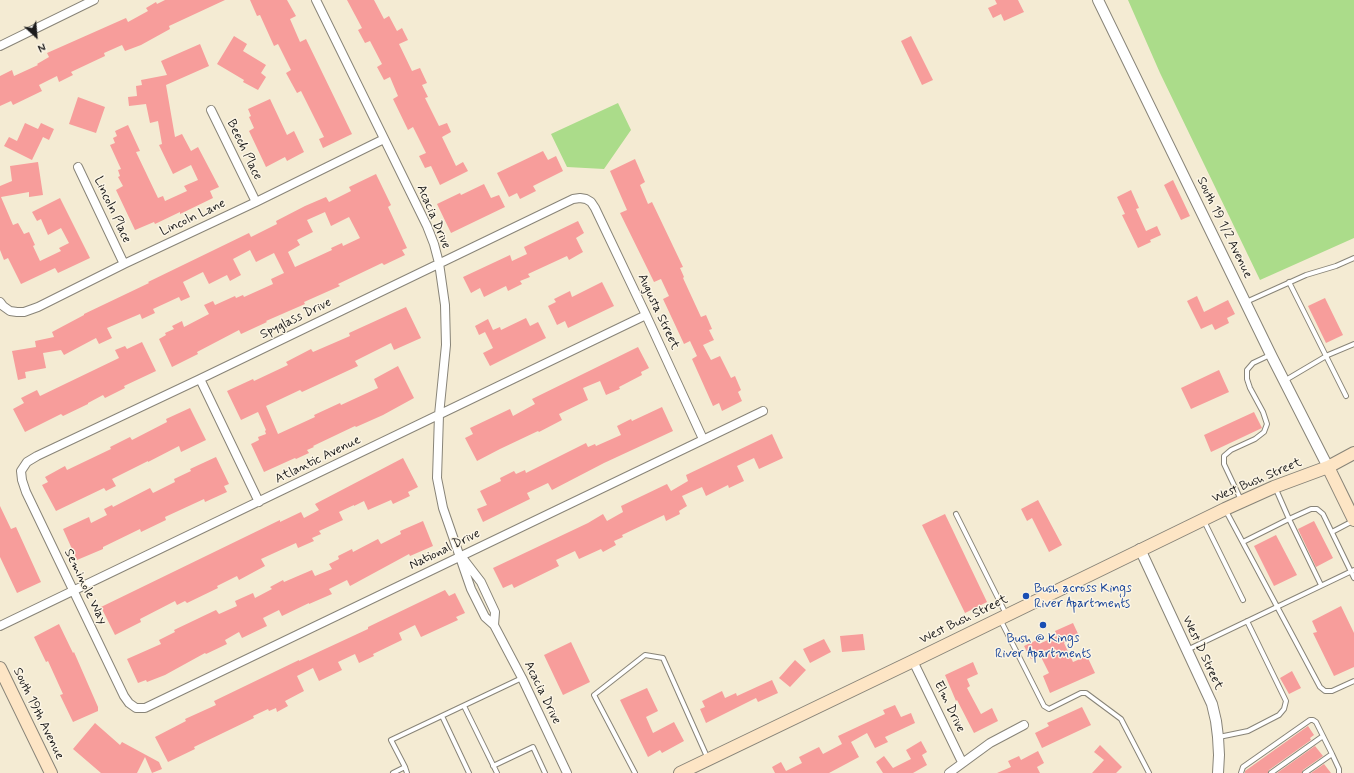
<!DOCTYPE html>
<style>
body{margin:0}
#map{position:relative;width:1354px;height:773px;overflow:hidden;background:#f4ebd3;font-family:Mynerve,sans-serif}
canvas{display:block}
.north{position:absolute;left:16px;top:16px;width:40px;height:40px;-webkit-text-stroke:3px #fcf5e5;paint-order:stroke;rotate:154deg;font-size:11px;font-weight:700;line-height:16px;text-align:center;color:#1c1c1c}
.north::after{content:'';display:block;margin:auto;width:14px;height:18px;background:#1c1c1c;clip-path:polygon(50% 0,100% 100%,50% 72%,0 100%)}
</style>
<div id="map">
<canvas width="1354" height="773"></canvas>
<div class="north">N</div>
</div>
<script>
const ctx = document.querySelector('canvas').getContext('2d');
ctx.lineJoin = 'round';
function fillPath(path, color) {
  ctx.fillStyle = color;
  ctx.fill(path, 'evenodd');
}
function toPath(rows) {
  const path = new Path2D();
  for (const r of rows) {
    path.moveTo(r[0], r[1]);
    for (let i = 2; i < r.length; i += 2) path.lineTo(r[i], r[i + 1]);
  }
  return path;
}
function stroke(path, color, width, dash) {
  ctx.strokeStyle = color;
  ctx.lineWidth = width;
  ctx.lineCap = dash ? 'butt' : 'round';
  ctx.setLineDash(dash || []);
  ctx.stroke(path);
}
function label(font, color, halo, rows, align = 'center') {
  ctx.font = font + ' Mynerve,sans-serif';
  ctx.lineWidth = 3;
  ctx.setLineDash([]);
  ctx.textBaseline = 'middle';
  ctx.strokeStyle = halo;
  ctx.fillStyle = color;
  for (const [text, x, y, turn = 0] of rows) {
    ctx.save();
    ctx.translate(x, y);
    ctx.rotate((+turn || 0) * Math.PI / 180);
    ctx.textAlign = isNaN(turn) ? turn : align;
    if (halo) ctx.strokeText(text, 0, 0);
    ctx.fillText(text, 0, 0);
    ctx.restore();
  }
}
fillPath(toPath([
 [1128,0,1354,0,1354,238,1260,280,1160,73],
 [618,103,631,130,604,169,567,167,551,134]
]), '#abdc8a');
fillPath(toPath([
 [165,0,225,0,169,26,170,29,141,45,125,51,122,45,104,53,105,56,71,72,73,75,59,82,57,76,39,85,42,91,13,105,11,101,0,106,0,76,12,70,14,76,38,65,37,64,49,57,47,53,126,18,128,22,148,11,146,8,156,2,157,4],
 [250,0,287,0,296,16,290,19,300,42,306,39,352,134,323,148,319,139,324,137,301,91,297,93,286,73,291,70,278,44,274,46,260,15,257,16],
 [347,0,374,0,384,19,389,16,397,31,402,28,408,40,399,44,412,71,420,68,427,83,422,85,428,97,425,98,439,126,447,123,451,132,442,137,456,166,463,162,468,171,440,185,431,166,425,168,419,156,426,153,413,127,408,130,393,99,398,96,390,77,384,80,377,67,382,64,370,41,365,43,358,30,362,28],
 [995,0,1018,0,1024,12,1004,21,1001,14,993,18,988,8,997,4],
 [234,36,247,44,243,51,266,65,261,73,266,77,258,90,243,82,244,80,217,64],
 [911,36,933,80,922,85,901,41],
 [200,44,209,66,166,85,175,137,182,134,191,151,198,147,219,187,210,191,213,198,180,214,180,212,155,224,154,222,135,230,116,190,123,186,118,177,120,176,118,170,121,169,110,145,115,143,113,138,117,136,115,131,128,125,140,151,136,152,158,198,163,196,165,201,187,191,184,186,198,180,191,165,173,174,159,145,162,144,158,121,150,123,146,104,129,106,128,97,137,96,136,86,142,85,141,80,167,75,161,61],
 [78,97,105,107,96,133,69,124],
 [270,99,287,135,294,131,304,152,287,161,285,157,266,167,249,131,254,128,249,117,251,116,248,109],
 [25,123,38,129,41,123,54,129,49,140,43,137,32,160,4,146,9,137,17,141],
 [543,151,548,160,556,156,563,171,533,186,536,191,520,199,517,193,509,197,497,173],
 [635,159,645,182,640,185,648,204,652,202,683,267,680,268,684,277,683,278,701,317,706,315,712,329,709,330,714,340,703,345,711,360,720,356,731,378,735,376,741,390,738,392,742,401,722,411,719,403,713,406,692,359,697,356,690,341,684,344,663,299,669,296,661,279,654,282,620,213,627,210,610,171],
 [38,162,43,195,29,197,29,192,1,197,13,225,18,223,24,234,29,232,35,245,33,246,40,261,61,251,59,248,69,243,61,228,48,235,41,219,37,221,32,212,60,198,90,258,58,273,55,268,21,284,8,258,4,260,0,250,0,186,12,181,10,166],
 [376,174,391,205,388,207,407,248,402,250,405,255,384,265,382,263,338,284,340,286,304,302,305,304,266,321,267,322,241,334,239,330,197,352,198,354,172,367,159,339,166,335,165,333,174,329,172,326,182,321,184,327,209,314,204,305,213,301,215,305,235,296,236,298,243,295,244,297,273,284,271,279,284,273,274,253,256,262,250,250,233,259,241,275,230,281,227,275,209,284,203,272,183,282,190,297,181,301,179,297,153,309,155,313,142,319,140,314,107,328,112,338,99,344,96,338,64,355,61,350,43,353,46,368,25,372,26,378,18,380,12,351,36,347,35,341,54,337,52,332,84,315,84,314,149,283,148,282,249,233,251,237,277,224,276,221,305,206,326,197,329,202,351,191,349,187],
 [325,212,331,226,349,217,360,238,343,246,342,243,331,248,332,250,295,267,288,252,300,245,297,240,313,232,307,220],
 [1173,180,1190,216,1181,220,1164,185],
 [484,184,491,198,499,195,505,207,451,233,437,204,460,193,461,195],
 [1131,190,1139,208,1136,209,1146,231,1157,226,1161,235,1150,240,1151,242,1138,248,1122,215,1125,214,1117,197],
 [578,221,584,233,576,238,583,252,569,260,567,256,528,274,530,277,520,281,522,284,508,291,506,286,484,297,480,288,471,293,463,277,510,255,512,261,527,254,524,247],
 [602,282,614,306,568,328,565,321,557,325,548,306,556,302,554,299,570,291,572,297],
 [1197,296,1204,312,1228,300,1235,314,1227,318,1229,323,1215,330,1212,324,1201,329,1187,301],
 [1325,298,1343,335,1326,343,1308,306],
 [406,307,421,338,394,350,391,343,355,361,358,366,302,392,300,390,266,406,278,434,315,417,314,415,340,403,341,405,378,388,374,379,398,366,414,398,383,415,356,427,355,426,313,446,314,447,307,450,309,453,296,459,295,458,264,472,251,444,259,440,258,437,266,434,265,431,266,430,258,412,241,420,227,391,253,379,254,381,288,365,286,362,311,349,313,352,350,336,349,333],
 [526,318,530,326,538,322,546,338,490,366,483,353,493,348,485,332,479,335,475,326,488,319,493,330,500,327,501,330],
 [142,342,156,371,124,386,125,388,105,398,103,395,88,403,88,404,63,416,61,414,25,432,13,409,24,403,21,398,37,390,40,396,119,358,115,350,125,346,127,349],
 [638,347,649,368,641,372,642,375,619,387,620,389,606,395,600,381,583,388,588,400,559,414,562,420,539,432,538,431,500,449,477,461,465,438,473,434,470,428,510,409,513,416,535,404,532,399],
 [1219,370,1229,392,1191,409,1181,388],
 [662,407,673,431,604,463,552,490,548,483,527,493,530,499,483,522,477,509,487,505,480,491,501,481,500,478,514,471,516,474,525,470,526,473,586,443,588,447,595,444,596,446,621,435,617,426,631,419,632,421],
 [190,408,206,440,181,452,179,446,148,462,148,461,112,479,116,486,106,491,104,488,56,511,42,485,48,482,45,477,65,466,67,470,111,449,110,447,130,437,132,440,167,422,166,419],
 [1254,412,1262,428,1211,452,1204,435],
 [772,434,783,458,759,469,754,458,737,466,744,481,729,488,728,485,706,496,702,487,682,496,687,506,679,511,680,514,666,521,664,515,622,535,623,537,614,541,616,545,603,552,601,549,579,559,575,551,556,560,559,566,514,588,512,584,503,588,493,568,588,523,603,514,607,521,623,512,621,506,667,484,671,491,688,481,686,475],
 [216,457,229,484,224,486,227,492,205,502,204,499,165,517,166,520,141,532,140,529,103,547,103,549,77,560,63,529,89,517,91,523,107,515,104,509,112,505,113,507,150,488,153,493,175,482,174,479,191,471,190,469],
 [403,458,418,487,408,492,410,496,393,504,391,500,368,510,364,501,354,506,354,505,339,512,343,520,319,531,321,534,312,538,314,541,298,548,296,543,261,559,265,566,239,580,237,576,217,586,218,588,187,603,185,601,177,605,175,601,140,619,141,622,115,635,101,607,280,520,280,522,301,512,304,518,319,510,315,504],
 [1038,500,1062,545,1049,552,1032,518,1027,521,1021,509],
 [0,506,11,529,16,527,41,582,17,593,0,557],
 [945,514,987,602,965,613,922,525],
 [423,521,433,546,410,556,409,554,350,586,347,580,329,589,332,594,309,604,309,603,282,616,279,610,263,618,267,626,242,638,239,632,225,640,227,644,206,654,205,653,165,675,147,682,146,680,138,683,127,659,161,644,159,640,175,632,174,630,216,610,219,614,237,606,235,601,253,593,255,598,272,589,270,587,283,580,284,582,312,570,315,576,332,569,329,564,339,559,338,556,352,549,353,552,378,539,381,544,401,534,400,531],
 [1314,521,1333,558,1316,567,1298,529],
 [1276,535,1297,575,1274,586,1254,546],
 [445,590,449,596,455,593,465,613,456,617,458,620,421,637,415,625,399,633,402,640,373,654,374,656,359,663,355,654,338,662,342,670,319,681,313,668,297,676,304,691,285,701,288,706,277,712,276,708,269,711,268,709,253,716,254,718,194,747,195,749,168,762,155,737,186,721,185,719,216,705,214,701,299,660,299,661,368,629,368,627],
 [1341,606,1354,633,1354,667,1334,676,1313,633,1317,632,1312,621],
 [1073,623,1079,636,1064,643,1073,662,1087,656,1095,673,1050,693,1043,676,1049,673,1040,655,1031,659,1024,646,1039,639,1041,643,1057,636,1055,631],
 [59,624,73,653,74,652,98,707,98,711,73,722,60,695,63,694,48,661,46,662,34,637],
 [863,634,865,650,842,652,840,636],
 [824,639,831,652,810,663,803,649],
 [571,642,590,682,563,695,544,655],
 [795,660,806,670,790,687,779,678],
 [973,662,978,674,967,679,970,686,967,688,981,714,992,708,998,721,974,733,957,700,956,701,945,675],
 [1292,671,1301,688,1289,694,1280,678],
 [772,680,778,693,758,702,756,698,706,723,700,709,705,707,702,701,722,691,725,698,736,693,737,696],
 [647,688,658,711,646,717,653,733,674,722,684,741,662,753,660,750,648,757,620,700],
 [895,705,901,717,911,713,915,723,885,737,888,742,875,748,867,733,851,742,859,757,829,773,775,773,772,767,781,762,786,771,802,763,799,757,819,747,823,754,842,744,838,736,885,714,883,710],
 [1082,707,1091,725,1042,748,1035,733,1049,726,1047,723],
 [95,723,120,745,122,742,159,762,162,769,152,773,145,757,137,773,101,773,73,749],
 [1308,726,1314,735,1310,738,1311,740,1269,770,1268,773,1245,773,1245,771],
 [921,741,927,752,922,755,927,765,913,773,883,773,876,762,884,756,893,768,911,759,906,750],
 [1100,745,1122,767,1116,773,1092,773,1104,760,1094,752],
 [1315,746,1323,756,1303,770,1302,773,1277,773],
 [1038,751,1044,763,1037,767,1040,773,997,773,1011,767,1008,761,1019,756,1021,760],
 [1324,764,1331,773,1311,773]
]), '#f79d9b');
const service = toPath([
 [1289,282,1346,396],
 [1246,302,1306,275,1336,266,1354,258],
 [1284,381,1328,355,1354,344],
 [1275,487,1289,519,1311,509,1317,509,1323,514,1354,578],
 [1241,500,1224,464,1224,456,1231,450,1255,439,1264,432,1267,424,1263,412,1250,388,1247,379,1247,370,1253,363,1270,355],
 [1226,511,1320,687,1325,691,1332,691,1354,681],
 [956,514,1006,614],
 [1204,521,1243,600],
 [1332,532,1353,521],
 [1243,542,1289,519,1321,585],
 [1000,619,1044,706,1049,709,1081,693,1086,693,1121,719,1149,773],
 [1187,650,1354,570],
 [464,706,497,773],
 [442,716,469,773],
 [1219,737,1248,731,1279,715,1284,709,1286,701,1247,621],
 [1332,754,1339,769,1339,773],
 [493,766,533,747,545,773],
 [405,767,391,740,522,678],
 [393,773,405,767,407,773],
 [635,773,594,695,645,655,663,658,708,759],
 [1241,773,1243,767,1310,720,1313,720,1316,722,1332,754,1305,773],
 [1271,773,1323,736]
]);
const minor = toPath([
 [316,0,427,226,434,244,439,263,445,305,446,345,439,415,437,478,443,508,471,589,485,617,494,625,495,612,481,582,461,556],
 [0,46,94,0],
 [211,110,256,202],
 [78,167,124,264],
 [0,302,3,306,10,311,17,312,24,312,38,307,124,264,256,202,384,139],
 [200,379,259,502],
 [703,439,646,315,595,208,591,202,586,199,580,198,573,199,200,379,37,456,27,462,21,471,22,480,26,492,124,696,129,703,136,708,145,708,763,411],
 [494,625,522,678,567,773],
 [0,626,646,315],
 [913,661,962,762],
 [949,773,990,743,1024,725]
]);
const tertiary = toPath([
 [1098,0,1272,357,1328,467],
 [1140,549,1212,704,1216,721,1218,737,1219,755,1218,773]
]);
const secondary = toPath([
 [1328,467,1354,520],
 [0,668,51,773],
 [680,773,913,661,1225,509,1274,487,1328,467,1354,453]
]);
stroke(service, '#888478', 6);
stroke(minor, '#888478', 10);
stroke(tertiary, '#888478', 12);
stroke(secondary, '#888478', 14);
stroke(service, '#fff', 4);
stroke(minor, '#fff', 8);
stroke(tertiary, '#fff', 10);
stroke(secondary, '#fde5c5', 12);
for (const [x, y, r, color] of [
 [1026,596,4,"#1a4fb4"],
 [1043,625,4,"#1a4fb4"]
]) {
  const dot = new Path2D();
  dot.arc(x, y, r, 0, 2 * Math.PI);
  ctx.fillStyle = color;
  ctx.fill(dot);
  stroke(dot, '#fcf5e5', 1.5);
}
label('13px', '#1c1c1c', '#fcf5e5', [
 ["Beech Place",244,150,64],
 ["Lincoln Place",112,210,65],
 ["Acacia Drive",433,217,67],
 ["Lincoln Lane",193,218,-25],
 ["South 19 1/2 Avenue",1224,228,64],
 ["Augusta Street",658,312,65],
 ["Spyglass Drive",296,319,-26],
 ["Atlantic Avenue",318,460,-26],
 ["West Bush Street",1257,481,-23],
 ["National Drive",445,550,-26],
 ["Seminole Way",85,587,64],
 ["West Bush Street",964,620,-26],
 ["West D Street",1202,653,65],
 ["Acacia Drive",542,693,64],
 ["Elm Drive",949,707,64],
 ["South 19th Avenue",38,714,64]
]);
label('13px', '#164399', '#fcf5e5', [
 ["Bush across Kings",1034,589],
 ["River Apartments",1034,604],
 ["Bush @ Kings",1043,639,"center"],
 ["River Apartments",1043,654,"center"]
], 'left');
</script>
